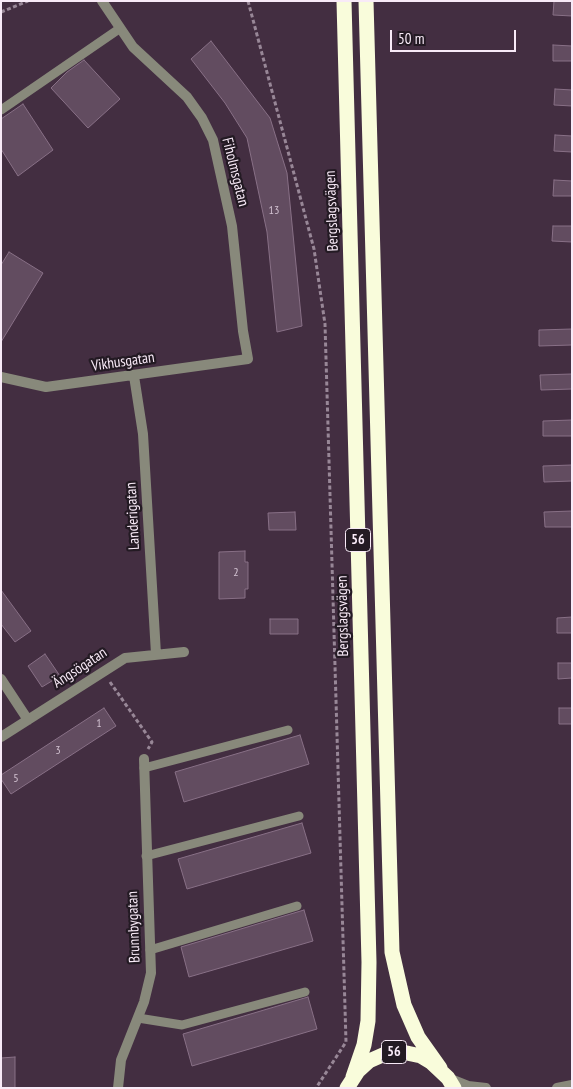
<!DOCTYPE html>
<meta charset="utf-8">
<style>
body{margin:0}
#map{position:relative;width:573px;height:1089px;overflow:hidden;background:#432e41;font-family:"PT Sans Narrow",sans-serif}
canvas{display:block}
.frame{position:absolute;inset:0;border:2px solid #f8eaf7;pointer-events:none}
.scale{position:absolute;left:390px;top:30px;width:126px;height:22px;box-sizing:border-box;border:2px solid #f8eaf7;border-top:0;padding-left:6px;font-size:15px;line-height:18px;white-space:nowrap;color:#f8eaf7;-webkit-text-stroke:4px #231a23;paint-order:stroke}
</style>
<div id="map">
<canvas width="573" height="1089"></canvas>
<div class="frame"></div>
<div class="scale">50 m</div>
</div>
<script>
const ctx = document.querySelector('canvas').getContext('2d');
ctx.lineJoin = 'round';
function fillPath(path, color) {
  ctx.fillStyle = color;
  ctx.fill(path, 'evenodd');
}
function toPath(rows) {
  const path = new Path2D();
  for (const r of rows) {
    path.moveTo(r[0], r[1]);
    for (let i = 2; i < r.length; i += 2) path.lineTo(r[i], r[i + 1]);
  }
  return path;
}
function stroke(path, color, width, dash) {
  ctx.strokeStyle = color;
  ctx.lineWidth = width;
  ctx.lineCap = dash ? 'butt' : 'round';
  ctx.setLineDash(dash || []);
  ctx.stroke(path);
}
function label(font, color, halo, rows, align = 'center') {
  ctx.font = font + ' "PT Sans Narrow",sans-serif';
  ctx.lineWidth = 4.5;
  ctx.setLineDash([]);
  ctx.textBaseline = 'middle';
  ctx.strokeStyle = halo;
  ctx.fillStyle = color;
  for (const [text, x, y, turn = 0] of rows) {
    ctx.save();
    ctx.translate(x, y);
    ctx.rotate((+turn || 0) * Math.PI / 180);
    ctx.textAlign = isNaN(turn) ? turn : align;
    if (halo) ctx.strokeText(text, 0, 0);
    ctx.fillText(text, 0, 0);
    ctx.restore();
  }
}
const building = toPath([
 [554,1,572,1,572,16,553,15,554,1],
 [211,41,270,118,287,173,302,326,277,332,267,232,247,138,225,103,191,59,211,41],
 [553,45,572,46,572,61,553,61,553,45],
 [84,60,120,99,88,128,51,88,67,72,84,60],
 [555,89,572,90,572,106,554,105,555,89],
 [23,104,53,150,18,176,1,149,1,119,23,104],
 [555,135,572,136,572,152,554,151,555,135],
 [554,180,572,181,572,196,553,196,554,180],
 [553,226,572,226,572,242,552,241,553,226],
 [9,252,43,273,1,342,1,265,9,252],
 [572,329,572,345,539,346,539,330,572,329],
 [572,374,572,389,541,390,540,375,572,374],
 [572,420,572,436,543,436,543,421,572,420],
 [572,465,572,481,544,482,543,466,572,465],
 [572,511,572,527,545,527,544,512,572,511],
 [295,512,296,530,269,530,268,513,295,512],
 [245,551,245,562,248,562,248,589,245,589,245,598,219,599,219,552,245,551],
 [1,590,31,631,15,642,1,624,1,590],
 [572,617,572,633,557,633,557,618,572,617],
 [270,619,298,619,298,634,270,634,270,619],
 [45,654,60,676,42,687,28,666,45,654],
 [558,663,572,663,572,678,558,679,558,663],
 [104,708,116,726,11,794,1,779,1,775,104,708],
 [559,708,572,708,572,724,559,724,559,708],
 [300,735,309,764,184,802,175,772,300,735],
 [302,823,311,853,187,889,178,859,302,823],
 [304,910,313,941,189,977,181,947,304,910],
 [308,997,317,1029,192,1066,183,1034,308,997],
 [15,1057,15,1088,1,1088,1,1058,15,1057]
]);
fillPath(building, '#624c60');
stroke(building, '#887086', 1);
stroke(toPath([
 [248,1,314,249,325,324,346,1042,316,1088],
 [1,12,28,1],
 [110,682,152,742,148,749]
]), '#988797', 3, [4, 2.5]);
stroke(toPath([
 [1,110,119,29],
 [144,768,288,730],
 [146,856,299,816],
 [150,950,297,906],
 [138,1018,182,1025,305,992]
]), '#88897b', 9);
stroke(toPath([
 [134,376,143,434,156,654],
 [1,377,46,387,248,359,243,331,232,226,213,140,202,118,187,97,133,47,102,1],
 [1,679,28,720],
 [1,737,125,658,184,652],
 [448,1078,468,1086,486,1088],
 [118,1088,121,1060,144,1002,151,973,144,759],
 [557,1088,572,1085]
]), '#88897b', 10);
stroke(toPath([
 [344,1,369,962,368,1021,364,1045,353,1077],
 [366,1,392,952,404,1005,418,1037,440,1068],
 [347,1088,358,1071,369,1061,385,1054,402,1052,421,1056,431,1062,448,1078,454,1088]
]), '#f9fcdb', 15);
label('12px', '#d2c2d1', null, [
 ["13",274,211],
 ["2",236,573],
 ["1",99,724],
 ["3",58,751],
 ["5",16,779]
]);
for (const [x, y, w] of [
 [358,540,25],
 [394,1052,25]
]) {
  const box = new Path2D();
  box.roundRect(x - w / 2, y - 11.5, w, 23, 4);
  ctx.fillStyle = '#231a23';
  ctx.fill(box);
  stroke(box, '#f8eaf7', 1);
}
label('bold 14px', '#f8eaf7', null, [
 ["56",358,540],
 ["56",394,1052]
]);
label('15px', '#f8eaf7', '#231a23', [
 ["Fiholmsgatan",235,172,76],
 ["Bergslagsvägen",332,211,-92],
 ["Vikhusgatan",123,362,-8],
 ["Landerigatan",133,516,-93],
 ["Bergslagsvägen",343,616,-91],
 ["Ängsögatan",80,668,-33],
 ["Brunnbygatan",134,927,-92]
]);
</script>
